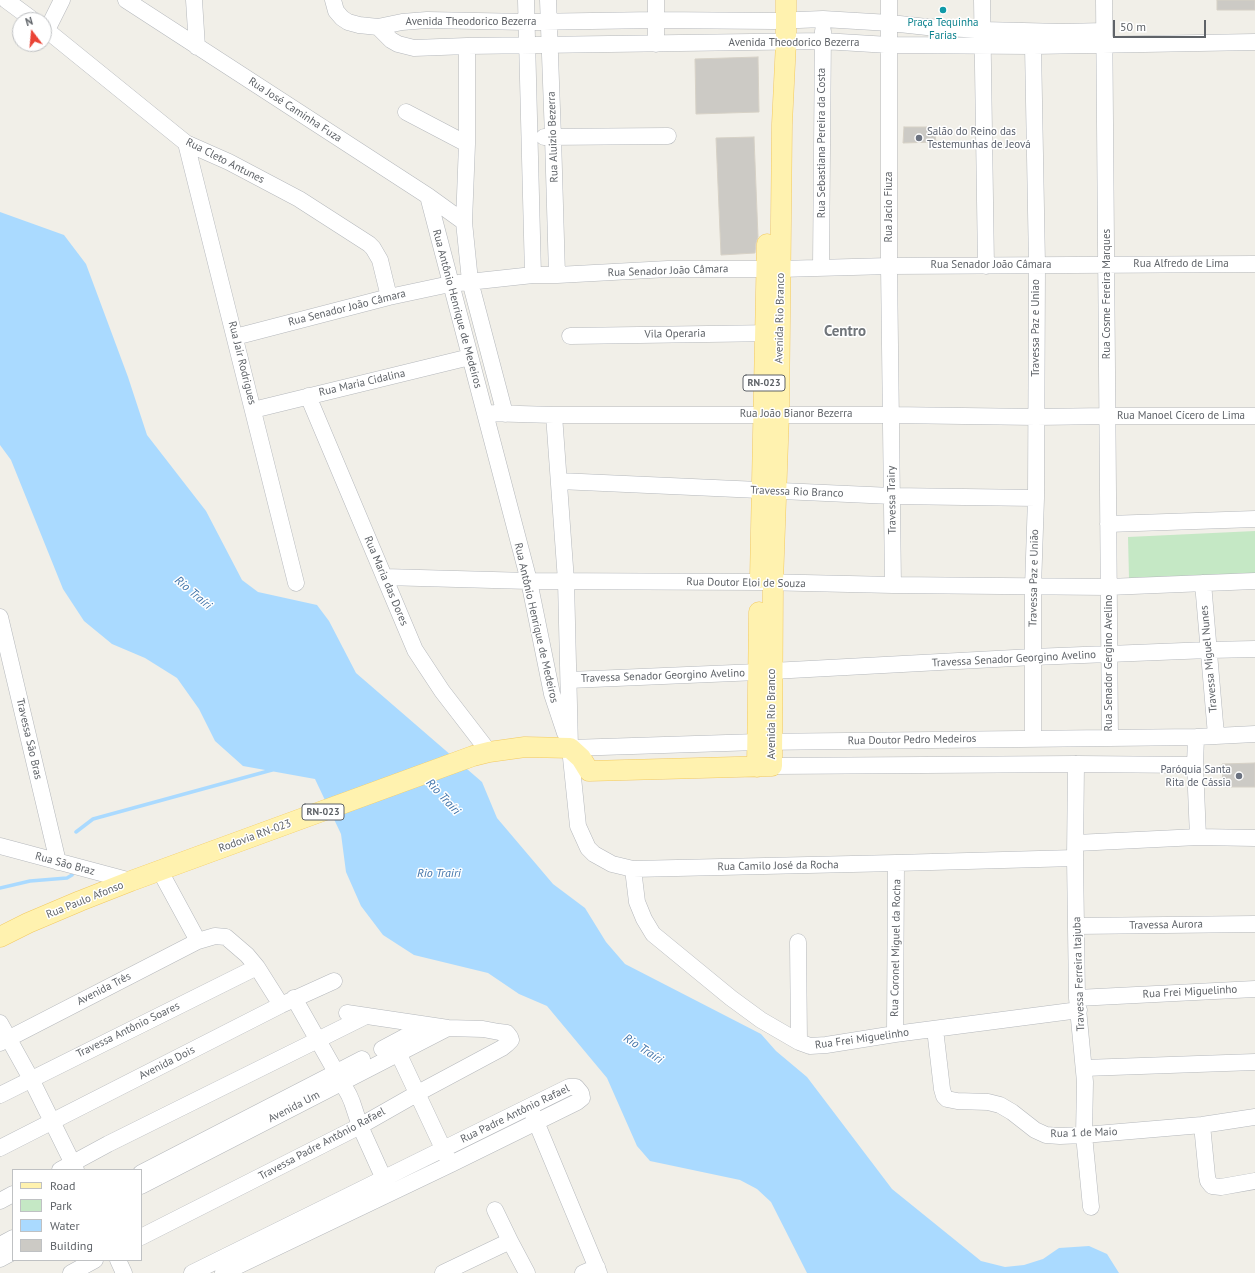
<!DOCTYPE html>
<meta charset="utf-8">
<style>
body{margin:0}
#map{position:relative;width:1255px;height:1273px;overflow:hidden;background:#f1efe8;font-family:"PT Sans",sans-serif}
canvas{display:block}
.legend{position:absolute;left:12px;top:1169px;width:130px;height:92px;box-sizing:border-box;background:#fff;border:1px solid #bfc1c3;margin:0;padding:5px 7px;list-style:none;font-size:12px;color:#5f6368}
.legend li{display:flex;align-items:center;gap:8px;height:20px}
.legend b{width:20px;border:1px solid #bfc1c3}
.north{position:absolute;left:12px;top:12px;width:40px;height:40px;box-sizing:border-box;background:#fff;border:1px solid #bfc1c3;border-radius:50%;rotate:344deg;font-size:11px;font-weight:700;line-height:16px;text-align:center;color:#5f6368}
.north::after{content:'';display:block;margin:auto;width:14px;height:18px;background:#ea4335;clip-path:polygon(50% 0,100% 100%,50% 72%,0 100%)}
.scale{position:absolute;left:1113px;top:20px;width:93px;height:18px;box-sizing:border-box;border:2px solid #5f6368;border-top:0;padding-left:5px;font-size:12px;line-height:14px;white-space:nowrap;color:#5f6368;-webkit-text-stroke:3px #fff;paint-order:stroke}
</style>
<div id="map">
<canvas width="1255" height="1273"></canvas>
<ul class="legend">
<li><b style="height:5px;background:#fff2af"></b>Road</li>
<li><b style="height:11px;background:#c5e8c5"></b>Park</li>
<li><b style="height:11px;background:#aadaff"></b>Water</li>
<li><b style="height:11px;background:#cccac5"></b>Building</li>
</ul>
<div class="north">N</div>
<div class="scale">50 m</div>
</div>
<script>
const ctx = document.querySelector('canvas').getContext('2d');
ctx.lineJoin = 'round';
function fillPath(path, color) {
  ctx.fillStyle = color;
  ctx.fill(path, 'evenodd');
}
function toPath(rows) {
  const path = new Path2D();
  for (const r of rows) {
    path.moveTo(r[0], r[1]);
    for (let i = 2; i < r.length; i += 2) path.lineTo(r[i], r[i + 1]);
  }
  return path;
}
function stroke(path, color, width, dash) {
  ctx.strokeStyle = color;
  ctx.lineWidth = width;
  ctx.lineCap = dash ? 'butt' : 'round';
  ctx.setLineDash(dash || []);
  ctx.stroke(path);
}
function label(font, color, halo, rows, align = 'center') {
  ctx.font = font + ' "PT Sans",sans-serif';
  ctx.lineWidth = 3;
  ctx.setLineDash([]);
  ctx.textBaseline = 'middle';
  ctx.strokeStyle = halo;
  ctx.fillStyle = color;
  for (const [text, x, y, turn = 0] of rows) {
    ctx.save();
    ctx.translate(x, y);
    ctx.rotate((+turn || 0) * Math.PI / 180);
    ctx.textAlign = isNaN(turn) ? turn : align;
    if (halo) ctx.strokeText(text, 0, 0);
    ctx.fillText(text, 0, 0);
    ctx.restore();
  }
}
fillPath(toPath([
 [1255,531,1255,574,1129,578,1128,537]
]), '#c5e8c5');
fillPath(toPath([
 [0,212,64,235,86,264,128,377,147,435,206,511,242,580,258,592,317,605,329,621,356,673,482,782,497,818,553,884,585,908,606,942,625,964,761,1034,776,1051,807,1077,892,1189,981,1261,1005,1267,1024,1265,1043,1259,1059,1248,1089,1246,1107,1254,1119,1273,807,1273,771,1202,757,1189,740,1180,650,1161,637,1146,607,1078,547,1006,519,994,488,973,414,955,383,935,361,906,346,872,341,834,315,779,243,766,215,741,199,709,177,678,145,658,112,644,84,621,63,589,11,460,0,445]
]), '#aadaff');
stroke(toPath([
 [76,832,93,819,272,770],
 [0,888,30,881,67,878,72,875]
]), '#aadaff', 3.5);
const building = toPath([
 [1217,0,1255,0,1255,10,1217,10,1217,0],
 [758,57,759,112,696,114,695,59,758,57],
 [904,127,934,127,936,142,903,143,904,127],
 [754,137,758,237,756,243,755,253,721,255,716,138,754,137],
 [1255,763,1255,787,1223,787,1222,764,1255,763]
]);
fillPath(building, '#cccac5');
stroke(building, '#d6d1c6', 1);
const minor = toPath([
 [6,0,33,20],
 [126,0,428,196,464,222],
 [194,0,197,47],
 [333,0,336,11,342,18,348,22,359,25,378,27,402,22,427,20,527,22,655,20,774,21,823,19,890,23,927,27,983,30,1063,32,1104,31],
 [526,0,533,275],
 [548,0,553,137,557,275],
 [656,0,656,44],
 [889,0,889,266,893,585],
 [982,0,986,266],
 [1104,0,1110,738],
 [378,27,391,40,398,44,414,48,467,46,823,41,889,45,1033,46,1255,42],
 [44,28,186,143,229,162,299,199,369,244,373,248,380,260,389,297],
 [47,30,62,0],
 [467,46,467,144,464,222,470,281,505,414],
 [1033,46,1037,265,1036,498,1033,587,1033,738],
 [406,112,467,144],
 [544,137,668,136],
 [186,143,296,583],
 [428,196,529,581,552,694,565,733],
 [821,267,823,31],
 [570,336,776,333],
 [235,337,389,297,450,284,533,275,557,275,668,269,780,269,889,266,1255,264],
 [308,396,415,650,442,691,489,752],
 [253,410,470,357],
 [485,413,554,415,891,415,1036,417,1108,416,1255,416],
 [554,415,566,581,570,748,578,826,588,848,594,854,612,864,633,869,896,863,1075,858],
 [559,481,892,496,1036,498],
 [1108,524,1255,519],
 [384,577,529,581,760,582,893,585,1108,587,1255,581],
 [1203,583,1216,735],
 [0,617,58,862],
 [772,671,1033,657,1209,650,1255,649],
 [569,680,758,672],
 [1196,737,1195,765,1198,837],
 [570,748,758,742,1196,737,1255,734],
 [1076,764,1075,858,1077,998,1085,1082,1084,1135,1091,1207],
 [772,766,1076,764,1195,765],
 [1076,843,1198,837,1255,838],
 [0,846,131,881],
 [633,869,637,902,644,919,653,934,731,998,761,1020,799,1042,810,1046,826,1045,895,1034,1079,1010],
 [160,871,198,941],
 [1076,926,1255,924],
 [798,942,799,1042],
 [294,998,349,1095,352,1102,360,1126,388,1188],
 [1077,998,1255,989],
 [0,1023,31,1079,76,1170],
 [935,1029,942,1089,944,1096,947,1099,957,1101,988,1102,1000,1105,1012,1112,1035,1130,1046,1135,1060,1136,1084,1135,1202,1125,1255,1117],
 [895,1034,896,863],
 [0,1043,198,941,215,936,226,937,247,955,257,967,281,1005],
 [394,1044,447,1157],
 [382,1049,427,1025],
 [1084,1068,1255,1062],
 [0,1095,257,967],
 [532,1112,599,1273],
 [1202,1125,1207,1176,1208,1181,1212,1186,1221,1187,1255,1181],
 [0,1148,281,1005,334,981],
 [60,1170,108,1144,366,1016],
 [141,1173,362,1059],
 [141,1186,448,1028],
 [0,1201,13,1194],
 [495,1210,510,1241,527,1273],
 [141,1237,360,1126,418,1093,502,1048,507,1044,511,1040,510,1037,507,1033,499,1032,483,1029,448,1028,347,1013],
 [0,1245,13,1238],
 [0,1259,13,1252],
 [118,1260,124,1273],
 [71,1273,95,1260],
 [192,1273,569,1087,576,1087,581,1093,582,1098,577,1102,451,1164,223,1273],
 [443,1273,510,1241],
 [583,1273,597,1267]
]);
const major = toPath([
 [760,578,767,244],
 [757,767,759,612],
 [0,937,28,923,80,901,131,881,473,756,489,752,525,747,570,748,581,758,589,771,772,766,773,582,779,414,782,124,786,42,786,0]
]);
stroke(minor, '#b5b8bc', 17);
stroke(major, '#f2c960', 21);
stroke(minor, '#fff', 16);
stroke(major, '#fff2af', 20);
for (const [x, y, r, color] of [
 [943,10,4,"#0f9aa8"],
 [919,138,4,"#6b7280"],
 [1239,776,4,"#6b7280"]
]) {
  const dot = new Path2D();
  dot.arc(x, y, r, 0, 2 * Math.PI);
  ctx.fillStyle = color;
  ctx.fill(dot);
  stroke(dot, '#fff', 1.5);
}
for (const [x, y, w] of [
 [764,383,42],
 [323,812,42]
]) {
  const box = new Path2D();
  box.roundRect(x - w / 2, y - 8, w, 16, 3);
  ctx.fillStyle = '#fff';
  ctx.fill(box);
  stroke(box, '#5f6368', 1);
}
label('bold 10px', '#5f6368', null, [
 ["RN-023",764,383],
 ["RN-023",323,812]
]);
label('11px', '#5f6368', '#fff', [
 ["Avenida Theodorico Bezerra",471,22],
 ["Avenida Theodorico Bezerra",794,43],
 ["Rua José Caminha Fuza",295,110,33],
 ["Rua Aluizio Bezerra",553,137,-92],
 ["Rua Sebastiana Pereira da Costa",822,143,-90],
 ["Rua Cleto Antunes",225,161,27],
 ["Rua Jacio Fiuza",889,207,-90],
 ["Rua Alfredo de Lima",1181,264],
 ["Rua Senador João Câmara",991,265],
 ["Rua Senador João Câmara",668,271,-2],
 ["Rua Cosme Fereira Marques",1107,294,-90],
 ["Rua Senador João Câmara",347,308,-14],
 ["Rua Antônio Henrique de Medeiros",457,309,75],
 ["Avenida Rio Branco",780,318,-89],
 ["Travessa Paz e Uniao",1036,328,-90],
 ["Vila Operaria",675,334,-1],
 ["Rua Jair Rodrigues",242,363,76],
 ["Rua Maria Cidalina",362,383,-13],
 ["Rua João Bianor Bezerra",796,414],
 ["Rua Manoel Cícero de Lima",1181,416],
 ["Travessa Rio Branco",797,492,2],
 ["Travessa Trairy",892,500,-91],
 ["Travessa Paz e União",1034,578,-89],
 ["Rua Maria das Dores",386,581,67],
 ["Rua Doutor Eloi de Souza",746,583,1],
 ["Rua Antônio Henrique de Medeiros",536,623,77],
 ["Travessa Senador Georgino Avelino",1014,659,-3],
 ["Travessa Miguel Nunes",1209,659,-95],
 ["Rua Senador Gergino Avelino",1109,663,-90],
 ["Travessa Senador Georgino Avelino",663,676,-2],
 ["Avenida Rio Branco",772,714,-90],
 ["Travessa São Bras",29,739,77],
 ["Rua Doutor Pedro Medeiros",912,740,-1],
 ["Rodovia RN-023",255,836,-20],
 ["Rua São Braz",65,864,15],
 ["Rua Camilo José da Rocha",778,866,-1],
 ["Rua Paulo Afonso",85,900,-22],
 ["Travessa Aurora",1166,925,-1],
 ["Rua Coronel Miguel da Rocha",896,948,-89],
 ["Travessa Ferreira Itajuba",1079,974,-92],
 ["Avenida Três",104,989,-27],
 ["Rua Frei Miguelinho",1190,992,-3],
 ["Travessa Antônio Soares",128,1030,-26],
 ["Rua Frei Miguelinho",862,1039,-8],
 ["Avenida Dois",167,1063,-27],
 ["Avenida Um",294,1107,-27],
 ["Rua Padre Antônio Rafael",515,1114,-26],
 ["Rua 1 de Maio",1084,1133,-2],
 ["Travessa Padre Antônio Rafael",322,1144,-28]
]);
label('11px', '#0d838f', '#fff', [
 ["Praça Tequinha",943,23],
 ["Farias",943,36]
]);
label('11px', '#5b616d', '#fff', [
 ["Salão do Reino das",927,132],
 ["Testemunhas de Jeová",927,145],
 ["Paróquia Santa",1231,770,"right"],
 ["Rita de Cássia",1231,783,"right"]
], 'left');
label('italic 12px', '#4174aa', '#fff', [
 ["Rio Traíri",193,593,40],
 ["Rio Traíri",443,797,47],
 ["Rio Trairi",439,874],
 ["Rio Traíri",643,1049,33]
]);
label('bold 15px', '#70757a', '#fff', [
 ["Centro",845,332]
]);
</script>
